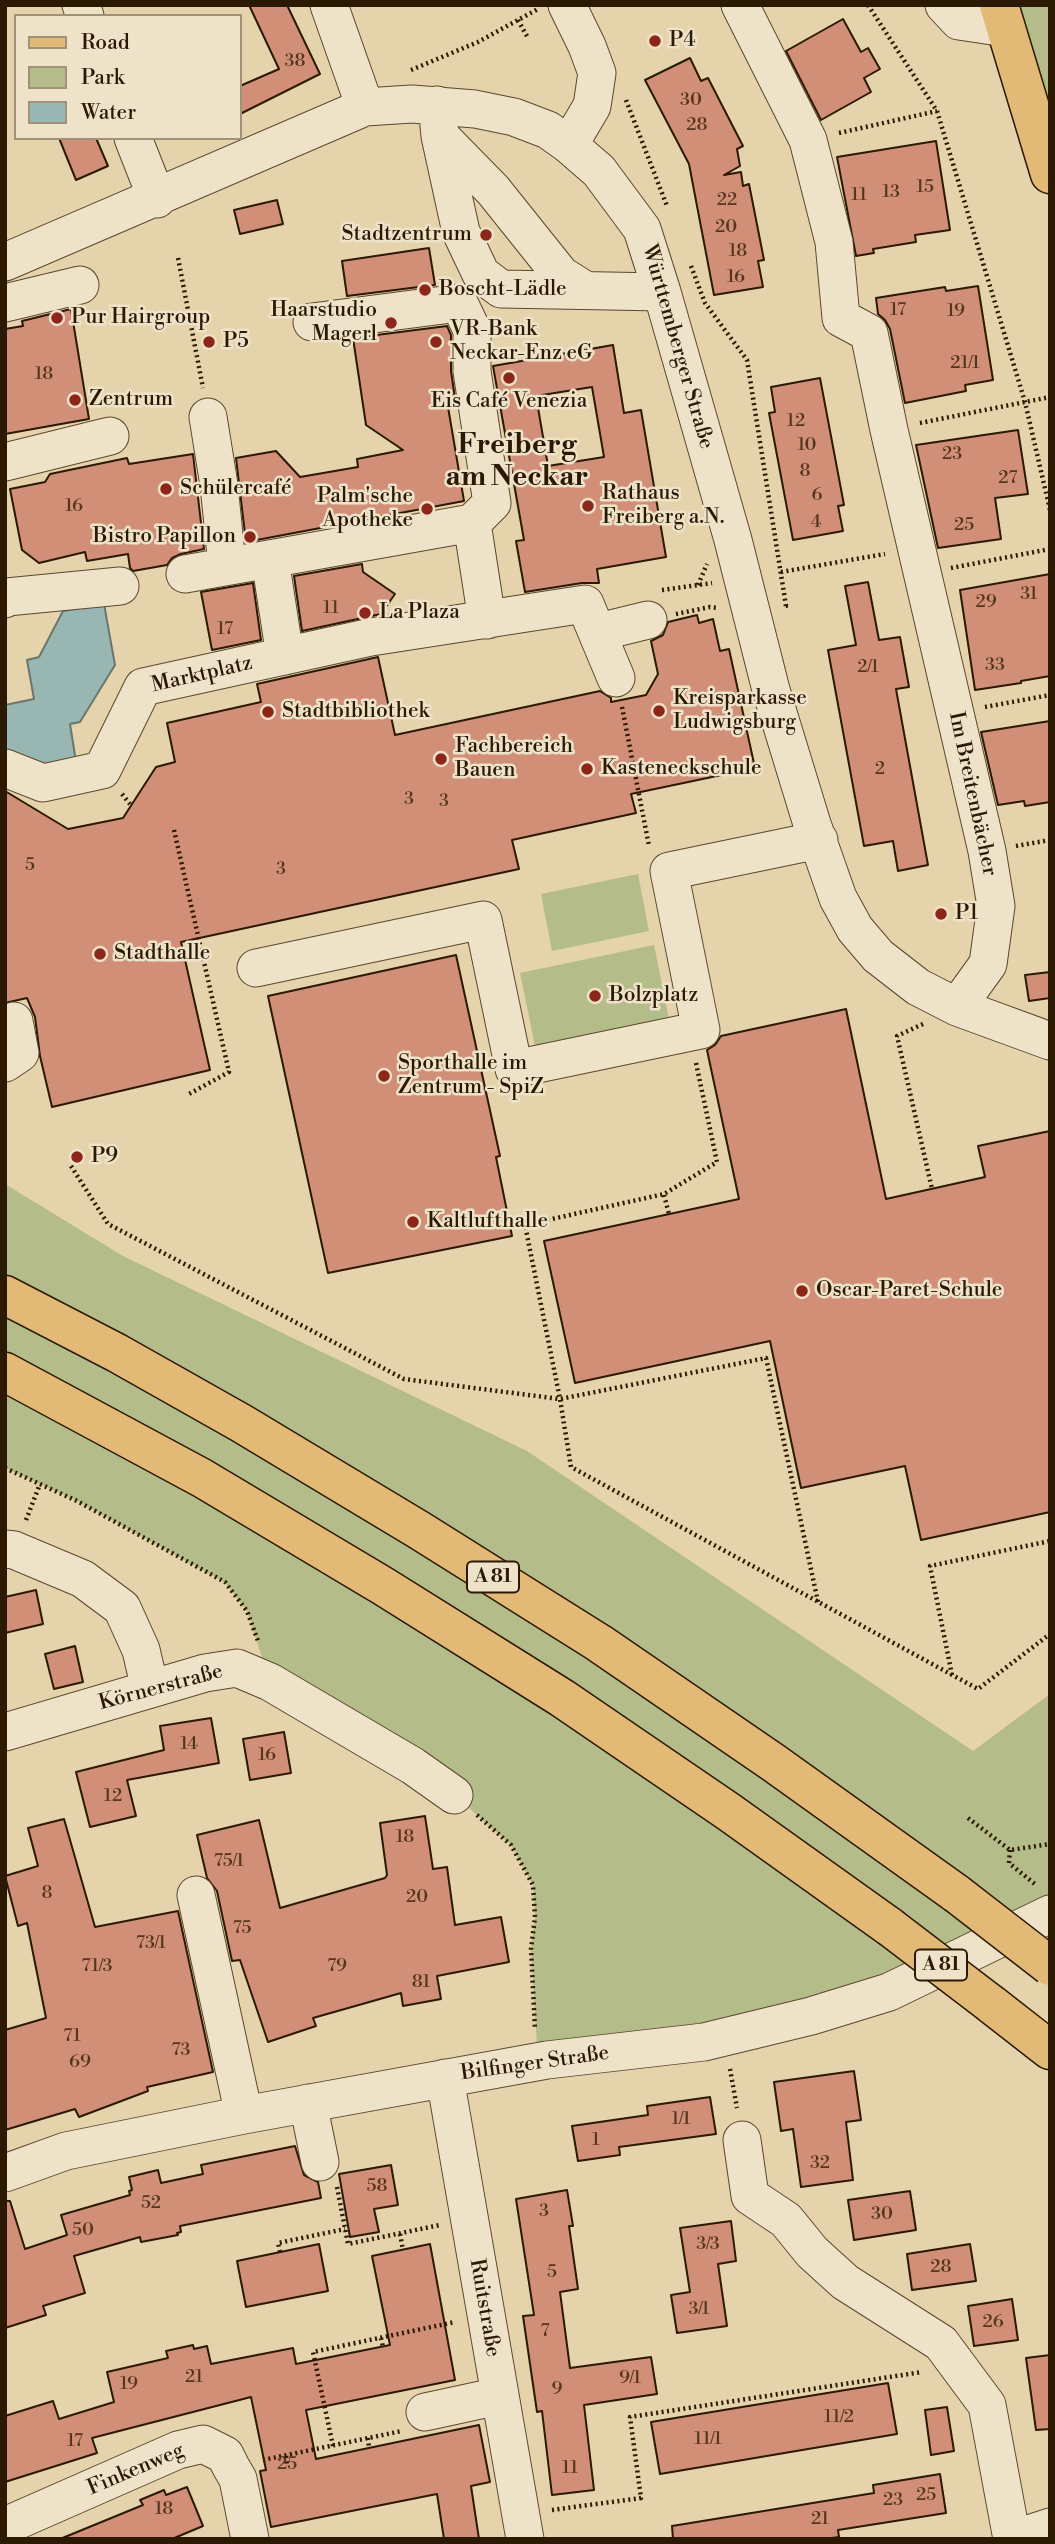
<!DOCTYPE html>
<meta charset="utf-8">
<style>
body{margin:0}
#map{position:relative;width:1055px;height:2544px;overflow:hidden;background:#e5d3ac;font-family:"Libre Bodoni",serif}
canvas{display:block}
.frame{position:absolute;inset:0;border:7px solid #2b1902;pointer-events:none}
.legend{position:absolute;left:14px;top:14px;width:228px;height:126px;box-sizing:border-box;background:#eee2c9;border:2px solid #a09279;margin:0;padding:9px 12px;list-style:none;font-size:21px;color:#2b1902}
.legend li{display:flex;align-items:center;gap:14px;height:35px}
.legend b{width:35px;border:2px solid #a09279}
</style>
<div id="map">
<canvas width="1055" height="2544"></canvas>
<div class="frame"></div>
<ul class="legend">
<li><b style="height:9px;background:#e2ba76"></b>Road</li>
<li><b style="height:19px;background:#b4bc8a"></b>Park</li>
<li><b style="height:19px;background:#98b6b2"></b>Water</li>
</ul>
</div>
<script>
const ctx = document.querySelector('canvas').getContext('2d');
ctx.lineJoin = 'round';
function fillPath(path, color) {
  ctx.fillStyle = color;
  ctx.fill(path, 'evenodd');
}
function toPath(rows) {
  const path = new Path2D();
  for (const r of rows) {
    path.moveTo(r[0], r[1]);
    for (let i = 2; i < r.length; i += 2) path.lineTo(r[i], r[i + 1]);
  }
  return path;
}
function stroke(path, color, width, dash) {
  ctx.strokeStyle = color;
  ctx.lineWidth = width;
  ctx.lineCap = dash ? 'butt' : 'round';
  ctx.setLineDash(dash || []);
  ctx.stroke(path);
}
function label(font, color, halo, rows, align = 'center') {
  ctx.font = font + ' "Libre Bodoni",serif';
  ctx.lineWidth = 5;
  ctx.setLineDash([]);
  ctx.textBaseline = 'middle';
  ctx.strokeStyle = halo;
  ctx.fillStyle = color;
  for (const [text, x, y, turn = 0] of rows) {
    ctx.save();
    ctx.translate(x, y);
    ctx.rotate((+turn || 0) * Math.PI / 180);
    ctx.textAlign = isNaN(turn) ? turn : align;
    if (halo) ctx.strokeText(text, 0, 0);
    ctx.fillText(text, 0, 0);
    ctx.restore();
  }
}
fillPath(toPath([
 [999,5,1050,5,1050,174],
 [638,874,649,931,552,951,541,894],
 [654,945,669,1019,535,1046,520,973],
 [5,1184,123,1256,527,1451,973,1751,1050,1694,1050,1914,889,1992,538,2062,531,1949,535,1917,533,1885,511,1845,454,1795,270,1682,247,1611,224,1582,77,1501,5,1468]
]), '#b4bc8a');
const water = toPath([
 [104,604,115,665,80,722,70,724,77,768,49,774,5,749,5,705,34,699,27,660,39,657,63,611,104,604]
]);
fillPath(water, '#98b6b2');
stroke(water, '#6c776c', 2);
const building = toPath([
 [249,5,287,5,320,74,240,114,240,86,279,69,249,5],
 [843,19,861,52,868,48,880,69,864,78,871,92,821,120,786,51,843,19],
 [690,58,701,81,708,78,743,146,737,149,740,166,724,175,741,172,743,186,749,184,764,260,758,261,763,287,714,295,689,164,645,80,690,58],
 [59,138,96,138,108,166,76,180,59,138],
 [936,141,950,230,915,235,916,242,873,249,874,253,856,256,837,157,936,141],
 [277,200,283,224,240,234,234,210,277,200],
 [429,248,435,285,347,296,342,261,429,248],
 [978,286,993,380,965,385,966,391,905,403,890,329,885,320,878,314,876,298,945,287,946,291,978,286],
 [71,309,89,419,5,434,5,329,23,326,22,321,71,309],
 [447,326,451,335,451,371,456,405,448,407,464,501,246,542,236,458,276,451,300,477,358,467,357,459,403,450,366,425,353,338,447,326],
 [613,345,624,413,641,410,666,557,597,569,599,583,582,583,525,592,516,541,524,540,493,366,613,345],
 [592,387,604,457,548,466,536,396,592,387],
 [820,378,844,505,838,506,843,531,793,540,769,413,775,412,771,387,820,378],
 [1018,430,1028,494,995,498,1001,539,938,548,916,445,1018,430],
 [193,454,204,549,181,554,172,558,167,565,133,571,130,568,128,554,87,561,85,552,39,563,22,550,10,489,45,482,50,474,127,458,129,464,193,454],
 [362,564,363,572,395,594,381,614,302,631,294,576,362,564],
 [1050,574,1050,676,1021,681,1021,683,975,690,960,590,1050,574],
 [868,582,879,640,900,637,909,687,896,689,928,865,898,871,893,841,864,846,828,650,856,645,845,586,868,582],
 [253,583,261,640,212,650,201,592,253,583],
 [697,615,699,623,713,619,720,651,729,649,755,768,631,794,636,813,512,840,519,869,181,942,210,1070,52,1107,40,1056,35,1017,27,998,5,1003,5,791,68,829,123,818,156,767,175,762,167,723,261,702,257,684,378,657,395,735,600,691,611,698,611,702,646,695,658,674,651,641,663,635,668,622,697,615],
 [1050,721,1050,802,1025,806,1024,801,998,805,981,732,1050,721],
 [456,955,500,1156,496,1157,512,1236,328,1273,268,996,456,955],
 [1050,972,1050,998,1029,1001,1025,975,1050,972],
 [846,1009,886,1199,985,1177,978,1146,1050,1131,1050,1512,921,1540,905,1466,801,1488,770,1341,575,1383,544,1241,739,1199,707,1050,715,1045,721,1036,846,1009],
 [36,1590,43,1624,5,1633,5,1597,36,1590],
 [75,1646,83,1682,54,1689,45,1654,75,1646],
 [211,1718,219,1763,127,1780,136,1816,90,1827,76,1772,164,1750,160,1726,211,1718],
 [284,1732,291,1773,250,1780,243,1739,284,1732],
 [425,1816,433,1869,447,1867,455,1925,501,1917,509,1962,437,1976,441,1999,403,2006,401,1993,313,2018,316,2026,268,2042,240,1960,232,1961,217,1891,207,1878,197,1835,259,1820,280,1908,385,1878,387,1875,380,1823,425,1816],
 [64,1819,95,1927,178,1911,213,2072,147,2087,148,2091,79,2117,75,2109,5,2130,5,2030,46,2018,27,1923,18,1926,5,1876,38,1866,28,1828,64,1819],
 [854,2071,861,2120,846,2122,853,2180,801,2187,793,2129,781,2131,774,2082,854,2071],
 [710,2097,716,2134,619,2147,620,2155,578,2161,572,2126,648,2115,647,2106,710,2097],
 [295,2146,304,2175,318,2182,321,2198,180,2226,181,2232,177,2233,178,2235,141,2242,140,2237,74,2256,85,2293,43,2306,46,2315,5,2328,5,2201,10,2201,25,2249,67,2235,61,2215,130,2195,129,2191,132,2190,129,2177,158,2170,161,2183,203,2174,201,2165,295,2146],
 [391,2165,398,2205,374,2209,379,2232,350,2237,339,2174,391,2165],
 [567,2190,573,2226,569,2226,578,2289,560,2292,570,2368,651,2357,657,2394,584,2405,594,2490,552,2495,542,2411,537,2412,523,2316,534,2315,516,2199,567,2190],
 [910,2191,916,2230,854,2240,848,2200,910,2191],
 [731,2221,736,2261,718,2264,727,2326,677,2333,671,2295,690,2292,680,2228,731,2221],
 [319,2244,328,2291,246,2307,237,2261,319,2244],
 [430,2244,455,2380,306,2410,316,2459,479,2425,490,2482,471,2486,479,2539,444,2539,437,2494,271,2527,260,2471,266,2470,251,2397,92,2438,97,2453,5,2482,5,2416,53,2401,59,2419,114,2402,107,2372,168,2358,166,2351,193,2345,194,2349,207,2346,211,2364,293,2348,296,2364,390,2345,372,2256,430,2244],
 [970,2244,976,2281,912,2290,907,2254,970,2244],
 [1012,2299,1018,2340,974,2346,968,2306,1012,2299],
 [1050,2355,1050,2429,1036,2430,1026,2358,1050,2355],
 [888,2383,897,2434,660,2474,651,2422,888,2383],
 [947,2407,954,2451,931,2455,925,2410,947,2407],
 [940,2474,946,2513,838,2530,839,2537,825,2539,673,2539,672,2526,874,2493,873,2485,940,2474],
 [187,2487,203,2526,172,2539,60,2539,143,2505,140,2500,164,2490,166,2495,187,2487]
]);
fillPath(building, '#d18f77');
stroke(building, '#2b1902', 2);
const minor = toPath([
 [81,5,85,16],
 [329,5,365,107],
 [567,5,587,46,597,73,592,106,569,145],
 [740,5,808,140,834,242,841,318,869,333,889,430,987,851,996,906,988,964,957,1007],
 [944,5,959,21,1006,28],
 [437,105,440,136,461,232,481,274,501,289,662,292],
 [441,137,493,190,561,275,585,290],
 [133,138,157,199],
 [5,262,365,107,412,104,475,109,514,117,548,130,569,145,599,171,642,229,662,292,733,540,771,690,812,824,838,898,855,929,878,956,918,987,957,1007,1050,1041],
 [5,303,80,285],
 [312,322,459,303,472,330,472,371,492,503,472,523,487,620],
 [208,417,219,485,227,565],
 [5,462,110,436],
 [270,559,285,656],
 [185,574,472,523],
 [5,599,7,597,120,586],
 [599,632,648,620],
 [5,768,43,783,102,770,143,687,371,637,585,604,616,678],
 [256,968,483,920,514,1069,701,1030,669,871,819,840],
 [5,1063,20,1053,14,1021],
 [5,1549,14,1550,83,1579,122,1608,141,1650,150,1689],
 [5,1732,205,1673,237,1668,270,1682,413,1766,454,1795],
 [196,1895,244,2115],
 [445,2078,525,2539],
 [308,2103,320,2162],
 [742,2140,750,2196,786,2220,812,2252,845,2282,941,2343,987,2405,1012,2539],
 [5,2173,66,2151,244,2115,547,2060,704,2042,811,2016,889,1992,1050,1914],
 [425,2412,499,2396],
 [5,2526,178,2450,203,2444,225,2455,231,2467,238,2479,250,2539],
 [1013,2539,1050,2527]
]);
const major = toPath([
 [999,5,1050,174]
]);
const highway = toPath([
 [5,1295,117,1353,241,1423,419,1530,599,1643,774,1763,957,1894],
 [5,1372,202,1478,383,1586,562,1698,729,1812,890,1927],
 [991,2004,1050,2050]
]);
stroke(minor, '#5a482c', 39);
stroke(major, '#2b1902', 41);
stroke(highway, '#2b1902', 41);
stroke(toPath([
 [868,5,937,111,1025,402,1050,510],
 [518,20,528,38],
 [411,70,478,42,538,9],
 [626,100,667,206],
 [839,133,937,111],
 [178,258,203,388],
 [691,266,705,303,747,360,786,606,783,606],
 [920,423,1050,397],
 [951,568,1050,549],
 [781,572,885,554],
 [698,585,707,564],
 [662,590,712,583],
 [676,614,710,607,719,608],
 [622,707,649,846],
 [985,707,1050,695],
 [122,794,130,804],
 [174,830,229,1072,189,1094],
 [1016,846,1050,840],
 [923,1024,897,1036,932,1189],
 [696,1063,717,1162,664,1194,525,1225,560,1399,766,1358,818,1602],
 [71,1166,108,1224,404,1379,560,1399,571,1467,978,1689,1050,1634],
 [664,1195,669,1214],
 [5,1468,77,1501,225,1582,247,1611,258,1641],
 [26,1520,40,1484],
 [952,1675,930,1566,1050,1541],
 [477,1815,511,1845,533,1885,535,1917,531,1949,535,2030],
 [968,1818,1010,1850,1050,1844],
 [1010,1850,1009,1863,1036,1885],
 [730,2069,737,2108],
 [337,2187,348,2244,440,2225],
 [400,2234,403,2250],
 [280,2252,278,2243,345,2229],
 [381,2338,383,2347],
 [368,2438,369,2448],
 [333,2446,313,2352,455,2322],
 [286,2456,287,2465],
 [263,2460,402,2431],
 [552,2510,641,2498,630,2417,922,2372]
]), '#2b1902', 4.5, [2, 3.5]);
stroke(minor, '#eee2c9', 37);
stroke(major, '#e2ba76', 38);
stroke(highway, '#e2ba76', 38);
const highwayBridge = toPath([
 [957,1894,1050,1966],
 [890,1927,991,2004]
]);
stroke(highwayBridge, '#2b1902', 41, []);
stroke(highwayBridge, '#e2ba76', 38);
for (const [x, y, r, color] of [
 [655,41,7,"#8f2418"],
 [486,235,7,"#8f2418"],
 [425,290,7,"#8f2418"],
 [57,318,7,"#8f2418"],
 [391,323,7,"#8f2418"],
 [209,342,7,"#8f2418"],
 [436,342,7,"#8f2418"],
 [509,378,7,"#8f2418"],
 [75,400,7,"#8f2418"],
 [166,489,7,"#8f2418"],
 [588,506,7,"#8f2418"],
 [427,509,7,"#8f2418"],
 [250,537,7,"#8f2418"],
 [365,613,7,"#8f2418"],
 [659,711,7,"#8f2418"],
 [268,712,7,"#8f2418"],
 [441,759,7,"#8f2418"],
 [587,769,7,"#8f2418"],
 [941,914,7,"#8f2418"],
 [100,954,7,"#8f2418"],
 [595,996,7,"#8f2418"],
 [384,1076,7,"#8f2418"],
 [77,1157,7,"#8f2418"],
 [413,1222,7,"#8f2418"],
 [802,1291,7,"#8f2418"]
]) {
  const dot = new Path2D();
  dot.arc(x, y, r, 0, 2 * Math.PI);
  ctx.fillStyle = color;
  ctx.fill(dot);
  stroke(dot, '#eee2c9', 2.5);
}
label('18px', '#54361f', null, [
 ["38",295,62],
 ["30",691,101],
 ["28",697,126],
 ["15",925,188],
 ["13",891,193],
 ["11",859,196],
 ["22",727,201],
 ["20",726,228],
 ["18",738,252],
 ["16",736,278],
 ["17",898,311],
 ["19",956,312],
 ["21/1",965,364],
 ["18",44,375],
 ["12",796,422],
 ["10",807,446],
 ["23",952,455],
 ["8",805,472],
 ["27",1008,479],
 ["6",817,496],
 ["16",74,507],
 ["4",816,523],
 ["25",964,526],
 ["31",1029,595],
 ["29",986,603],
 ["11",331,609],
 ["17",225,630],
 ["33",995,666],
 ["2/1",868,668],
 ["2",880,770],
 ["3",409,800],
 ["3",444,802],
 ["5",30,866],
 ["3",281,870],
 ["14",189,1745],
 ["16",267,1756],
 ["12",113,1797],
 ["18",405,1838],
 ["75/1",229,1862],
 ["8",47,1894],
 ["20",417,1898],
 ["75",242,1929],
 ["73/1",151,1944],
 ["71/3",97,1967],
 ["79",337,1967],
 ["81",421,1983],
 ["71",72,2037],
 ["73",181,2051],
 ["69",80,2063],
 ["1/1",681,2120],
 ["1",596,2141],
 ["32",820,2164],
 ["58",377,2187],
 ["52",151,2204],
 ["3",544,2212],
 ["30",882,2215],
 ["50",83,2231],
 ["3/3",708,2245],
 ["28",941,2268],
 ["5",552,2273],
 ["3/1",699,2310],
 ["26",993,2323],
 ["7",545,2332],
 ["21",194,2378],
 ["9/1",630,2379],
 ["19",129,2385],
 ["9",557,2390],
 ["11/2",839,2418],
 ["11/1",708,2440],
 ["17",75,2442],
 ["25",287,2465],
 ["11",570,2469],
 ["25",926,2496],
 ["23",893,2501],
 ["18",164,2510],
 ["21",820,2520]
]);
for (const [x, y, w] of [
 [493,1577,52],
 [941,1965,52]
]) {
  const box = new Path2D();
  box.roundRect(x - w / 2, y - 15.5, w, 31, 5);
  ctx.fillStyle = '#eee2c9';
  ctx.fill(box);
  stroke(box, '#2b1902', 2);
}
label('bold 19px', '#2b1902', null, [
 ["A 81",493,1577],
 ["A 81",941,1965]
]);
label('21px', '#2b1902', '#eee2c9', [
 ["P4",669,41],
 ["Stadtzentrum",472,235,"right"],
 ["Boscht-Lädle",439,290],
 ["Haarstudio",377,311,"right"],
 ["Magerl",377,335,"right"],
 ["Pur Hairgroup",71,318],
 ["VR-Bank",450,330],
 ["Neckar-Enz eG",450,354],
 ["P5",223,342],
 ["Zentrum",89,400],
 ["Eis Café Venezia",509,402,"center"],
 ["Schülercafé",180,489],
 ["Rathaus",602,494],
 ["Freiberg a.N.",602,518],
 ["Palm'sche",413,497,"right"],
 ["Apotheke",413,521,"right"],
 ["Bistro Papillon",236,537,"right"],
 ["La Plaza",379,613],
 ["Kreisparkasse",673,699],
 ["Ludwigsburg",673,723],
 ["Stadtbibliothek",282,712],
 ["Fachbereich",455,747],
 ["Bauen",455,771],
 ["Kasteneckschule",601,769],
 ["P1",955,914],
 ["Stadthalle",114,954],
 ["Bolzplatz",609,996],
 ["Sporthalle im",398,1064],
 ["Zentrum - SpiZ",398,1088],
 ["P9",91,1157],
 ["Kaltlufthalle",427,1222],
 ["Oscar-Paret-Schule",816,1291]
], 'left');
label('21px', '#2b1902', '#eee2c9', [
 ["Württemberger Straße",677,347,74],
 ["Marktplatz",202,675,-13],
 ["Im Breitenbächer",972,794,78],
 ["Körnerstraße",161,1688,-15],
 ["Bilfinger Straße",535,2064,-8],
 ["Ruitstraße",484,2308,80],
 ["Finkenweg",136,2470,-23]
]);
label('bold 28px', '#2b1902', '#eee2c9', [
 ["Freiberg",517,446],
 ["am Neckar",517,478]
]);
</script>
